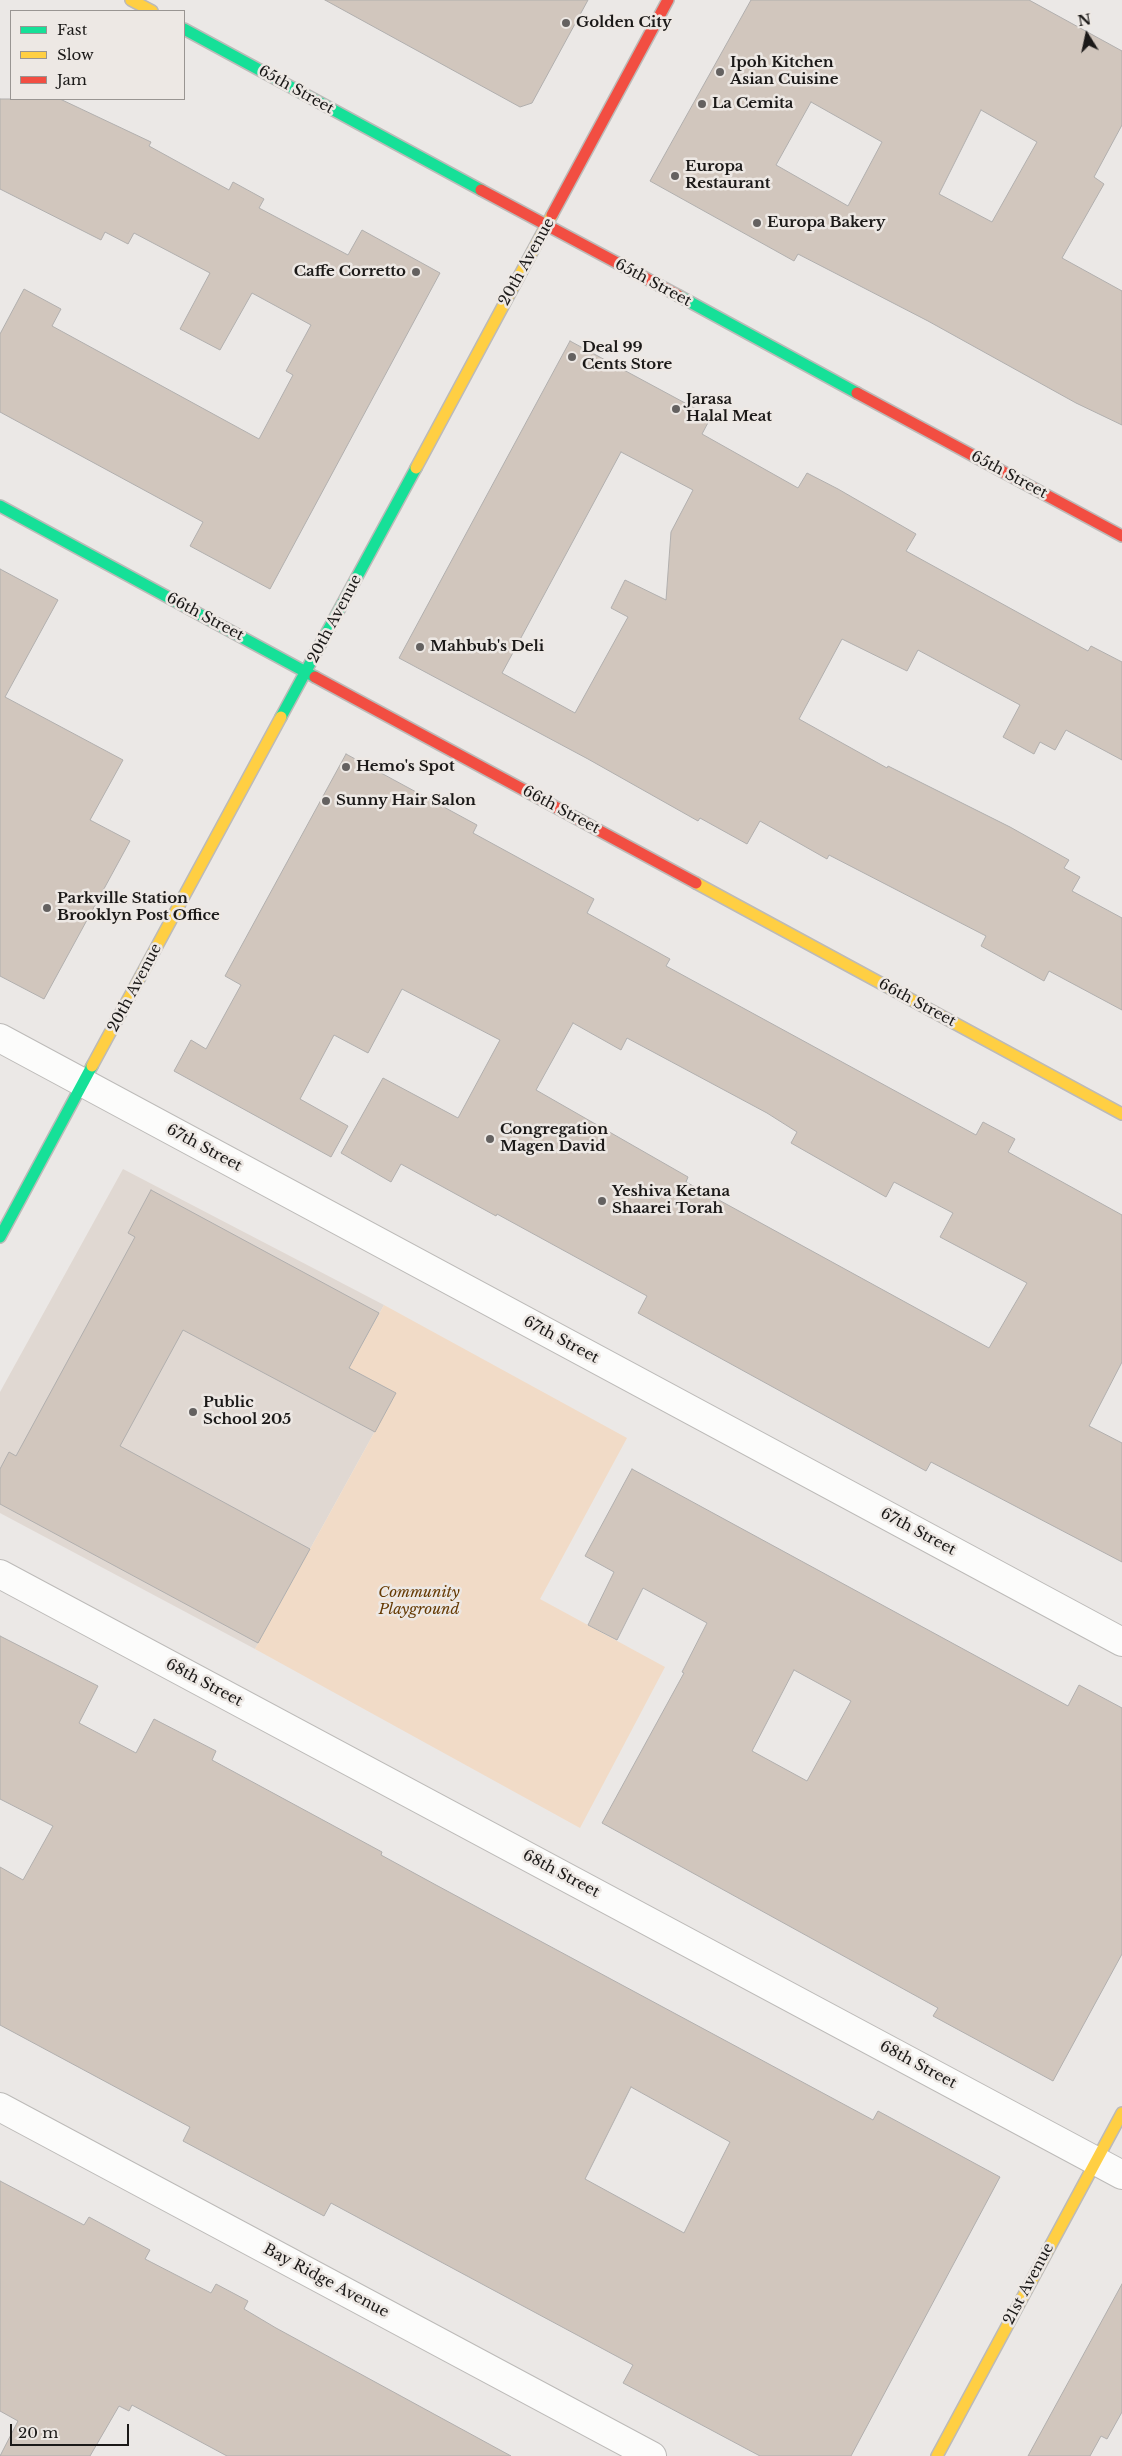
<!DOCTYPE html>
<style>
body{margin:0}
#map{position:relative;width:1122px;height:2456px;overflow:hidden;background:#ebe8e6;font-family:"Libre Baskerville",serif}
canvas{display:block}
.legend{position:absolute;left:10px;top:10px;width:175px;height:90px;box-sizing:border-box;background:#ede8e4;border:1px solid #999592;margin:0;padding:6px 9px;list-style:none;font-size:15px;color:#1b1918}
.legend li{display:flex;align-items:center;gap:10px;height:25px}
.legend b{width:25px;border:1px solid #999592}
.north{position:absolute;left:1062px;top:10px;width:50px;height:50px;-webkit-text-stroke:4px #ede8e4;paint-order:stroke;rotate:350deg;font-size:14px;font-weight:700;line-height:20px;text-align:center;color:#1b1918}
.north::after{content:'';display:block;margin:auto;width:18px;height:22px;background:#1b1918;clip-path:polygon(50% 0,100% 100%,50% 72%,0 100%)}
.scale{position:absolute;left:10px;top:2424px;width:119px;height:22px;box-sizing:border-box;border:2px solid #1b1918;border-top:0;padding-left:6px;font-size:15px;line-height:18px;white-space:nowrap;color:#1b1918;-webkit-text-stroke:4px #ede8e4;paint-order:stroke}
</style>
<div id="map">
<canvas width="1122" height="2456"></canvas>
<ul class="legend">
<li><b style="height:6px;background:#16e098"></b>Fast</li>
<li><b style="height:6px;background:#ffcf43"></b>Slow</li>
<li><b style="height:6px;background:#f24e42"></b>Jam</li>
</ul>
<div class="north">N</div>
<div class="scale">20 m</div>
</div>
<script>
const ctx = document.querySelector('canvas').getContext('2d');
ctx.lineJoin = 'round';
function fillPath(path, color) {
  ctx.fillStyle = color;
  ctx.fill(path, 'evenodd');
}
function toPath(rows) {
  const path = new Path2D();
  for (const r of rows) {
    path.moveTo(r[0], r[1]);
    for (let i = 2; i < r.length; i += 2) path.lineTo(r[i], r[i + 1]);
  }
  return path;
}
function stroke(path, color, width, dash) {
  ctx.strokeStyle = color;
  ctx.lineWidth = width;
  ctx.lineCap = dash ? 'butt' : 'round';
  ctx.setLineDash(dash || []);
  ctx.stroke(path);
}
function label(font, color, halo, rows, align = 'center') {
  ctx.font = font + ' "Libre Baskerville",serif';
  ctx.lineWidth = 5;
  ctx.setLineDash([]);
  ctx.textBaseline = 'middle';
  ctx.strokeStyle = halo;
  ctx.fillStyle = color;
  for (const [text, x, y, turn = 0] of rows) {
    ctx.save();
    ctx.translate(x, y);
    ctx.rotate((+turn || 0) * Math.PI / 180);
    ctx.textAlign = isNaN(turn) ? turn : align;
    if (halo) ctx.strokeText(text, 0, 0);
    ctx.fillText(text, 0, 0);
    ctx.restore();
  }
}
fillPath(toPath([
 [123,1169,384,1305,350,1368,396,1393,255,1649,0,1513,0,1392]
]), '#e0d8d2');
fillPath(toPath([
 [384,1305,627,1438,540,1599,665,1667,580,1828,255,1649,396,1393,349,1368]
]), '#f1dbc7');
const building = toPath([
 [325,0,588,0,532,103,520,107,325,0],
 [751,0,1029,0,1122,51,1122,125,1094,177,1104,184,1062,258,1122,291,1122,425,1076,403,928,321,798,254,794,261,650,181,751,0],
 [811,102,882,142,848,206,776,165,811,102],
 [981,110,1037,142,992,222,939,194,981,110],
 [0,99,60,99,151,142,149,146,229,190,233,182,264,199,259,208,348,255,362,230,440,273,270,589,190,546,203,522,0,412,0,334,24,289,61,309,52,326,259,439,293,375,286,371,311,325,252,293,220,350,180,329,210,273,134,233,128,244,105,232,101,240,0,189,0,99],
 [570,341,711,417,702,434,798,488,807,473,838,489,916,534,906,551,1088,651,1091,646,1122,662,1122,760,1066,730,1055,750,1040,742,1034,754,1003,737,1020,705,918,650,907,671,842,639,799,719,887,768,888,766,1010,827,1069,860,1064,868,1080,877,1072,891,1122,918,1122,1010,1049,971,1044,981,981,946,986,936,829,855,827,859,760,821,747,844,700,818,698,821,588,759,399,658,570,341],
 [621,452,693,490,671,532,666,600,625,580,611,608,628,617,575,713,502,673,621,452],
 [0,569,58,600,5,697,123,760,90,820,130,841,44,999,0,976,0,569],
 [346,754,477,825,473,833,594,899,587,913,670,959,666,966,976,1135,983,1122,1015,1139,1008,1152,1122,1215,1122,1362,1089,1426,1122,1443,1122,1562,931,1462,926,1471,638,1313,647,1296,497,1214,496,1216,401,1164,391,1182,341,1153,383,1078,458,1118,500,1040,402,989,368,1053,334,1035,300,1099,348,1126,331,1157,174,1071,191,1040,206,1049,224,1016,241,985,225,976,346,754],
 [573,1023,621,1050,627,1038,767,1113,797,1132,791,1143,886,1197,894,1182,953,1213,940,1237,1027,1283,989,1348,686,1182,688,1177,536,1090,573,1023],
 [151,1190,379,1313,349,1368,396,1393,375,1432,183,1330,120,1446,310,1549,258,1643,0,1504,0,1469,9,1452,16,1456,135,1237,128,1233,151,1190],
 [632,1469,1068,1706,1079,1685,1122,1708,1122,1954,1053,2081,933,2016,938,2008,602,1823,684,1673,682,1672,707,1623,643,1588,617,1640,588,1625,614,1572,585,1556,632,1469],
 [794,1670,851,1701,807,1781,752,1751,794,1670],
 [0,1636,98,1686,79,1723,136,1753,154,1719,216,1751,212,1760,382,1852,381,1855,436,1885,873,2120,878,2111,1000,2177,851,2456,760,2456,623,2383,633,2365,331,2203,324,2216,183,2141,190,2127,0,2025,0,1867,23,1880,53,1826,0,1799,0,1636],
 [631,2087,730,2142,684,2233,585,2179,631,2087],
 [0,2181,84,2225,89,2217,150,2250,145,2259,211,2293,216,2284,248,2301,244,2309,276,2328,511,2456,227,2456,132,2405,129,2411,119,2406,90,2456,0,2456,18,2421,0,2411,0,2181],
 [1122,2284,1122,2412,1107,2439,1101,2436,1090,2456,1028,2456,1122,2284]
]);
fillPath(building, '#d1c6bd');
stroke(building, '#b1afae', 1);
const street = toPath([
 [0,1038,1122,1642],
 [0,1574,1122,2175],
 [0,2107,652,2456]
]);
const fast = toPath([
 [184,29,481,190],
 [679,296,857,393],
 [0,506,315,677],
 [281,717,416,468],
 [0,1237,92,1066]
]);
const slow = toPath([
 [131,0,152,11],
 [416,468,552,215],
 [696,883,1122,1114],
 [92,1066,281,717],
 [937,2456,1122,2113]
]);
const jam = toPath([
 [481,190,679,296],
 [552,215,668,0],
 [857,393,1122,536],
 [315,677,696,883]
]);
stroke(street, '#bcbab8', 30);
stroke(fast, '#bcbab8', 14);
stroke(slow, '#bcbab8', 14);
stroke(jam, '#bcbab8', 14);
stroke(street, '#fcfcfb', 28);
stroke(fast, '#16e098', 11);
stroke(slow, '#ffcf43', 11);
stroke(jam, '#f24e42', 11);
for (const [x, y, r, color] of [
 [566,23,5,"#646160"],
 [720,72,5,"#646160"],
 [702,104,5,"#646160"],
 [675,176,5,"#646160"],
 [757,223,5,"#646160"],
 [416,272,5,"#646160"],
 [572,357,5,"#646160"],
 [676,409,5,"#646160"],
 [420,647,5,"#646160"],
 [346,767,5,"#646160"],
 [326,801,5,"#646160"],
 [47,908,5,"#646160"],
 [490,1139,5,"#646160"],
 [602,1201,5,"#646160"],
 [193,1412,5,"#646160"]
]) {
  const dot = new Path2D();
  dot.arc(x, y, r, 0, 2 * Math.PI);
  ctx.fillStyle = color;
  ctx.fill(dot);
  stroke(dot, '#ede8e4', 2);
}
label('bold 15px', '#1b1918', '#ede8e4', [
 ["Golden City",576,23],
 ["Ipoh Kitchen",730,63],
 ["Asian Cuisine",730,80],
 ["La Cemita",712,104],
 ["Europa",685,167],
 ["Restaurant",685,184],
 ["Europa Bakery",767,223],
 ["Caffe Corretto",406,272,"right"],
 ["Deal 99",582,348],
 ["Cents Store",582,365],
 ["Jarasa",686,400],
 ["Halal Meat",686,417],
 ["Mahbub's Deli",430,647],
 ["Hemo's Spot",356,767],
 ["Sunny Hair Salon",336,801],
 ["Parkville Station",57,899],
 ["Brooklyn Post Office",57,916],
 ["Congregation",500,1130],
 ["Magen David",500,1147],
 ["Yeshiva Ketana",612,1192],
 ["Shaarei Torah",612,1209],
 ["Public",203,1403],
 ["School 205",203,1420]
], 'left');
label('15px', '#1b1918', '#ede8e4', [
 ["65th Street",296,90,29],
 ["20th Avenue",527,262,-61],
 ["65th Street",653,283,28],
 ["65th Street",1009,475,28],
 ["66th Street",205,617,28],
 ["20th Avenue",335,619,-62],
 ["66th Street",561,810,28],
 ["20th Avenue",135,988,-62],
 ["66th Street",917,1003,28],
 ["67th Street",204,1148,28],
 ["67th Street",561,1340,28],
 ["67th Street",918,1532,28],
 ["68th Street",204,1683,28],
 ["68th Street",561,1874,28],
 ["68th Street",918,2065,28],
 ["Bay Ridge Avenue",326,2281,28],
 ["21st Avenue",1029,2284,-62]
]);
label('italic 15px', '#663b05', '#ede8e4', [
 ["Community",419,1593],
 ["Playground",419,1610]
]);
</script>
